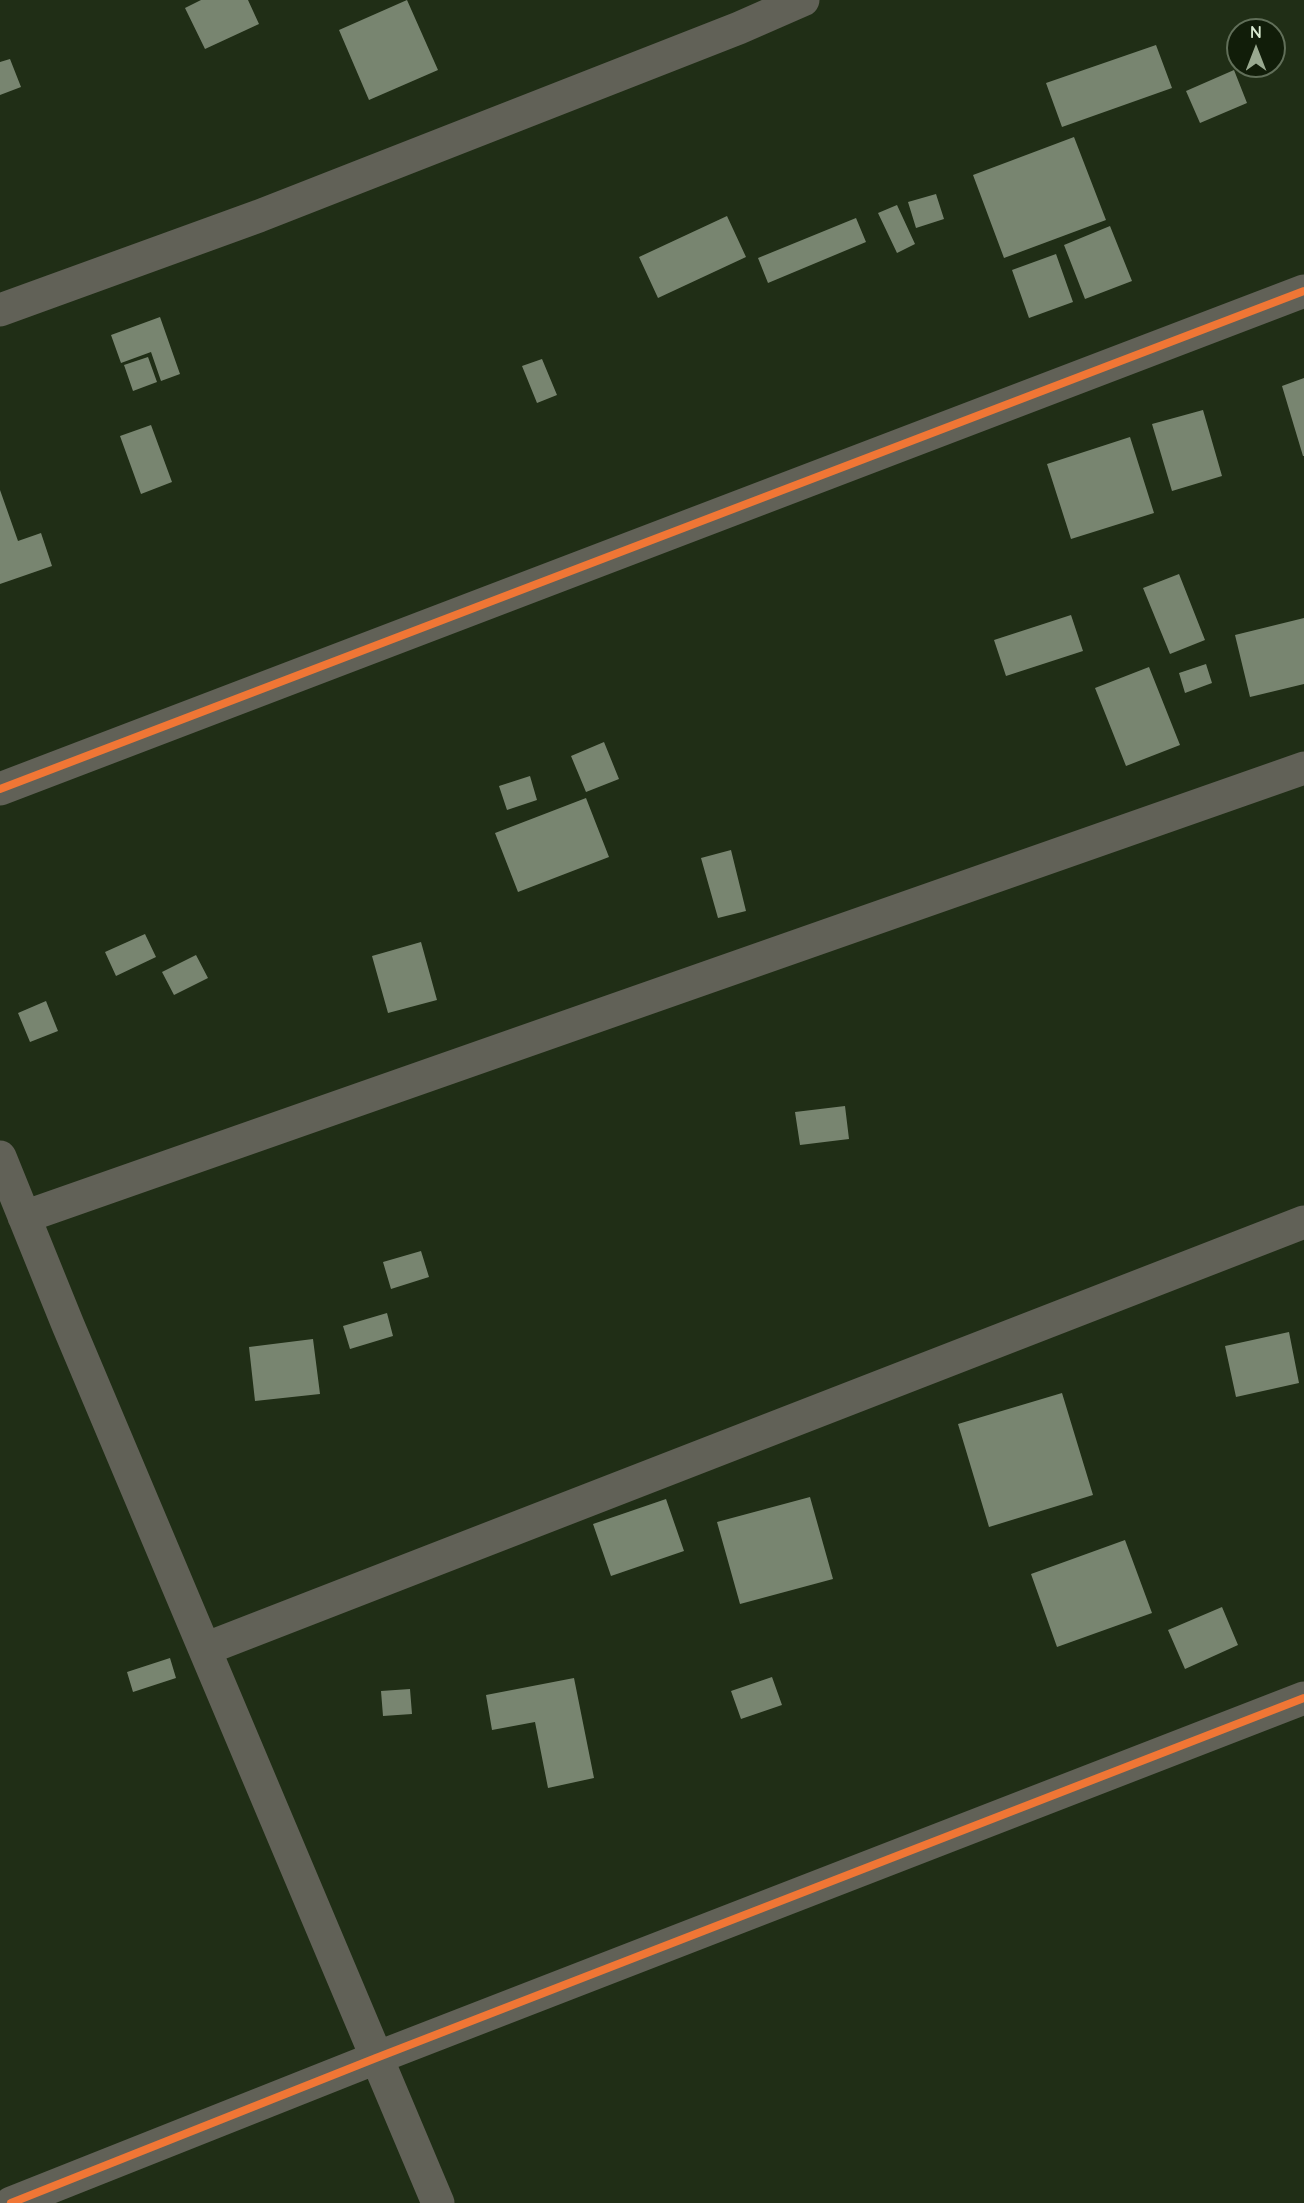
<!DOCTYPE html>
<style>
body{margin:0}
#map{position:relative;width:1304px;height:2203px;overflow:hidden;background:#202e16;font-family:Quicksand,sans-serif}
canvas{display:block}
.north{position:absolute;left:1226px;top:18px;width:60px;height:60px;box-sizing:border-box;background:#111d09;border:2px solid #616f59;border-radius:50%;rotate:0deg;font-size:16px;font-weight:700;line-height:24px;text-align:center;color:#daebd1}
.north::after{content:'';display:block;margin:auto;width:21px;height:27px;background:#99a990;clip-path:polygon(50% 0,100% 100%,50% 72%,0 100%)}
</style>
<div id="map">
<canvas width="1304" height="2203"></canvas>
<div class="north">N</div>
</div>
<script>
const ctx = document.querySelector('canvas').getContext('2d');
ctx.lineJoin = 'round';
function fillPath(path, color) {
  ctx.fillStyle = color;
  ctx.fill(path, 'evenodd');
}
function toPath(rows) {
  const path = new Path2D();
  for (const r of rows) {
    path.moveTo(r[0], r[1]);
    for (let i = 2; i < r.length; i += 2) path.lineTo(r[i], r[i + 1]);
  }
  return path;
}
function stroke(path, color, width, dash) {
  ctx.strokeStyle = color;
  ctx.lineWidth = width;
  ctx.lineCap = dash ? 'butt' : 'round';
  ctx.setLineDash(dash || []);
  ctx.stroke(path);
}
fillPath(toPath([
 [201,0,248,0,259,24,205,49,185,8],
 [407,0,438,70,369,100,339,30],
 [1156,45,1172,88,1062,127,1046,83],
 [10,59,21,87,0,95,0,62],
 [1234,70,1247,103,1200,123,1186,91],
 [1074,137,1106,220,1004,258,973,175],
 [936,194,944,219,916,228,908,202],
 [897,205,915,244,897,253,878,213],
 [727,216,746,257,658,298,639,257],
 [856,218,866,242,768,283,758,258],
 [1110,226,1132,281,1085,299,1064,245],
 [1056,254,1073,302,1029,318,1012,270],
 [160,317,180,374,161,381,151,352,121,363,111,335],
 [148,357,157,382,133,391,124,365],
 [542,359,557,395,537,403,522,366],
 [1304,378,1304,456,1303,456,1282,386],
 [1203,410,1222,476,1172,491,1152,424],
 [151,425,172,482,141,494,120,436],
 [1130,437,1154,513,1071,539,1047,464],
 [0,490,18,541,41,533,52,566,0,584],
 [1179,574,1205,640,1170,654,1143,588],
 [1071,615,1083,651,1006,676,994,640],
 [1304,618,1304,684,1250,697,1235,635],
 [1206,664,1212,683,1185,693,1179,673],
 [1149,667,1180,745,1126,766,1095,688],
 [604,742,619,779,586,792,571,756],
 [530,776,537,800,507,810,499,786],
 [586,798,609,857,518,892,495,833],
 [731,850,746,911,718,918,701,858],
 [145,934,156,957,116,976,105,952],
 [421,942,437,1000,388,1013,372,956],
 [196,955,208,978,174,995,162,972],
 [46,1001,58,1031,30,1042,18,1013],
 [845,1106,849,1139,800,1145,795,1112],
 [421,1251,429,1277,391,1289,383,1262],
 [387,1313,393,1336,350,1349,343,1326],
 [1289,1332,1299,1383,1236,1397,1225,1346],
 [313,1339,320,1394,255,1401,249,1347],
 [1062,1393,1093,1495,989,1527,958,1424],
 [810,1497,833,1579,740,1604,717,1522],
 [666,1499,684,1551,611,1576,593,1524],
 [1125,1540,1152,1613,1057,1647,1031,1574],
 [1222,1607,1238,1645,1185,1669,1168,1630],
 [170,1658,176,1678,133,1692,127,1672],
 [772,1677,782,1705,741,1719,731,1691],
 [574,1678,594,1778,548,1788,535,1722,492,1730,486,1695],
 [410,1689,412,1714,383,1716,381,1691]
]), '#788570');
stroke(toPath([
 [0,310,259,216,739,28,803,0],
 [0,789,1304,291],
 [0,1157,68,1325,438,2203],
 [24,1217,1304,768],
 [205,1649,1304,1222],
 [11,2203,376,2058,1304,1698]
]), '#616157', 33);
stroke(toPath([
 [0,789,1304,291],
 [11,2203,376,2058,1304,1698]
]), '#f07635', 8);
</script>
